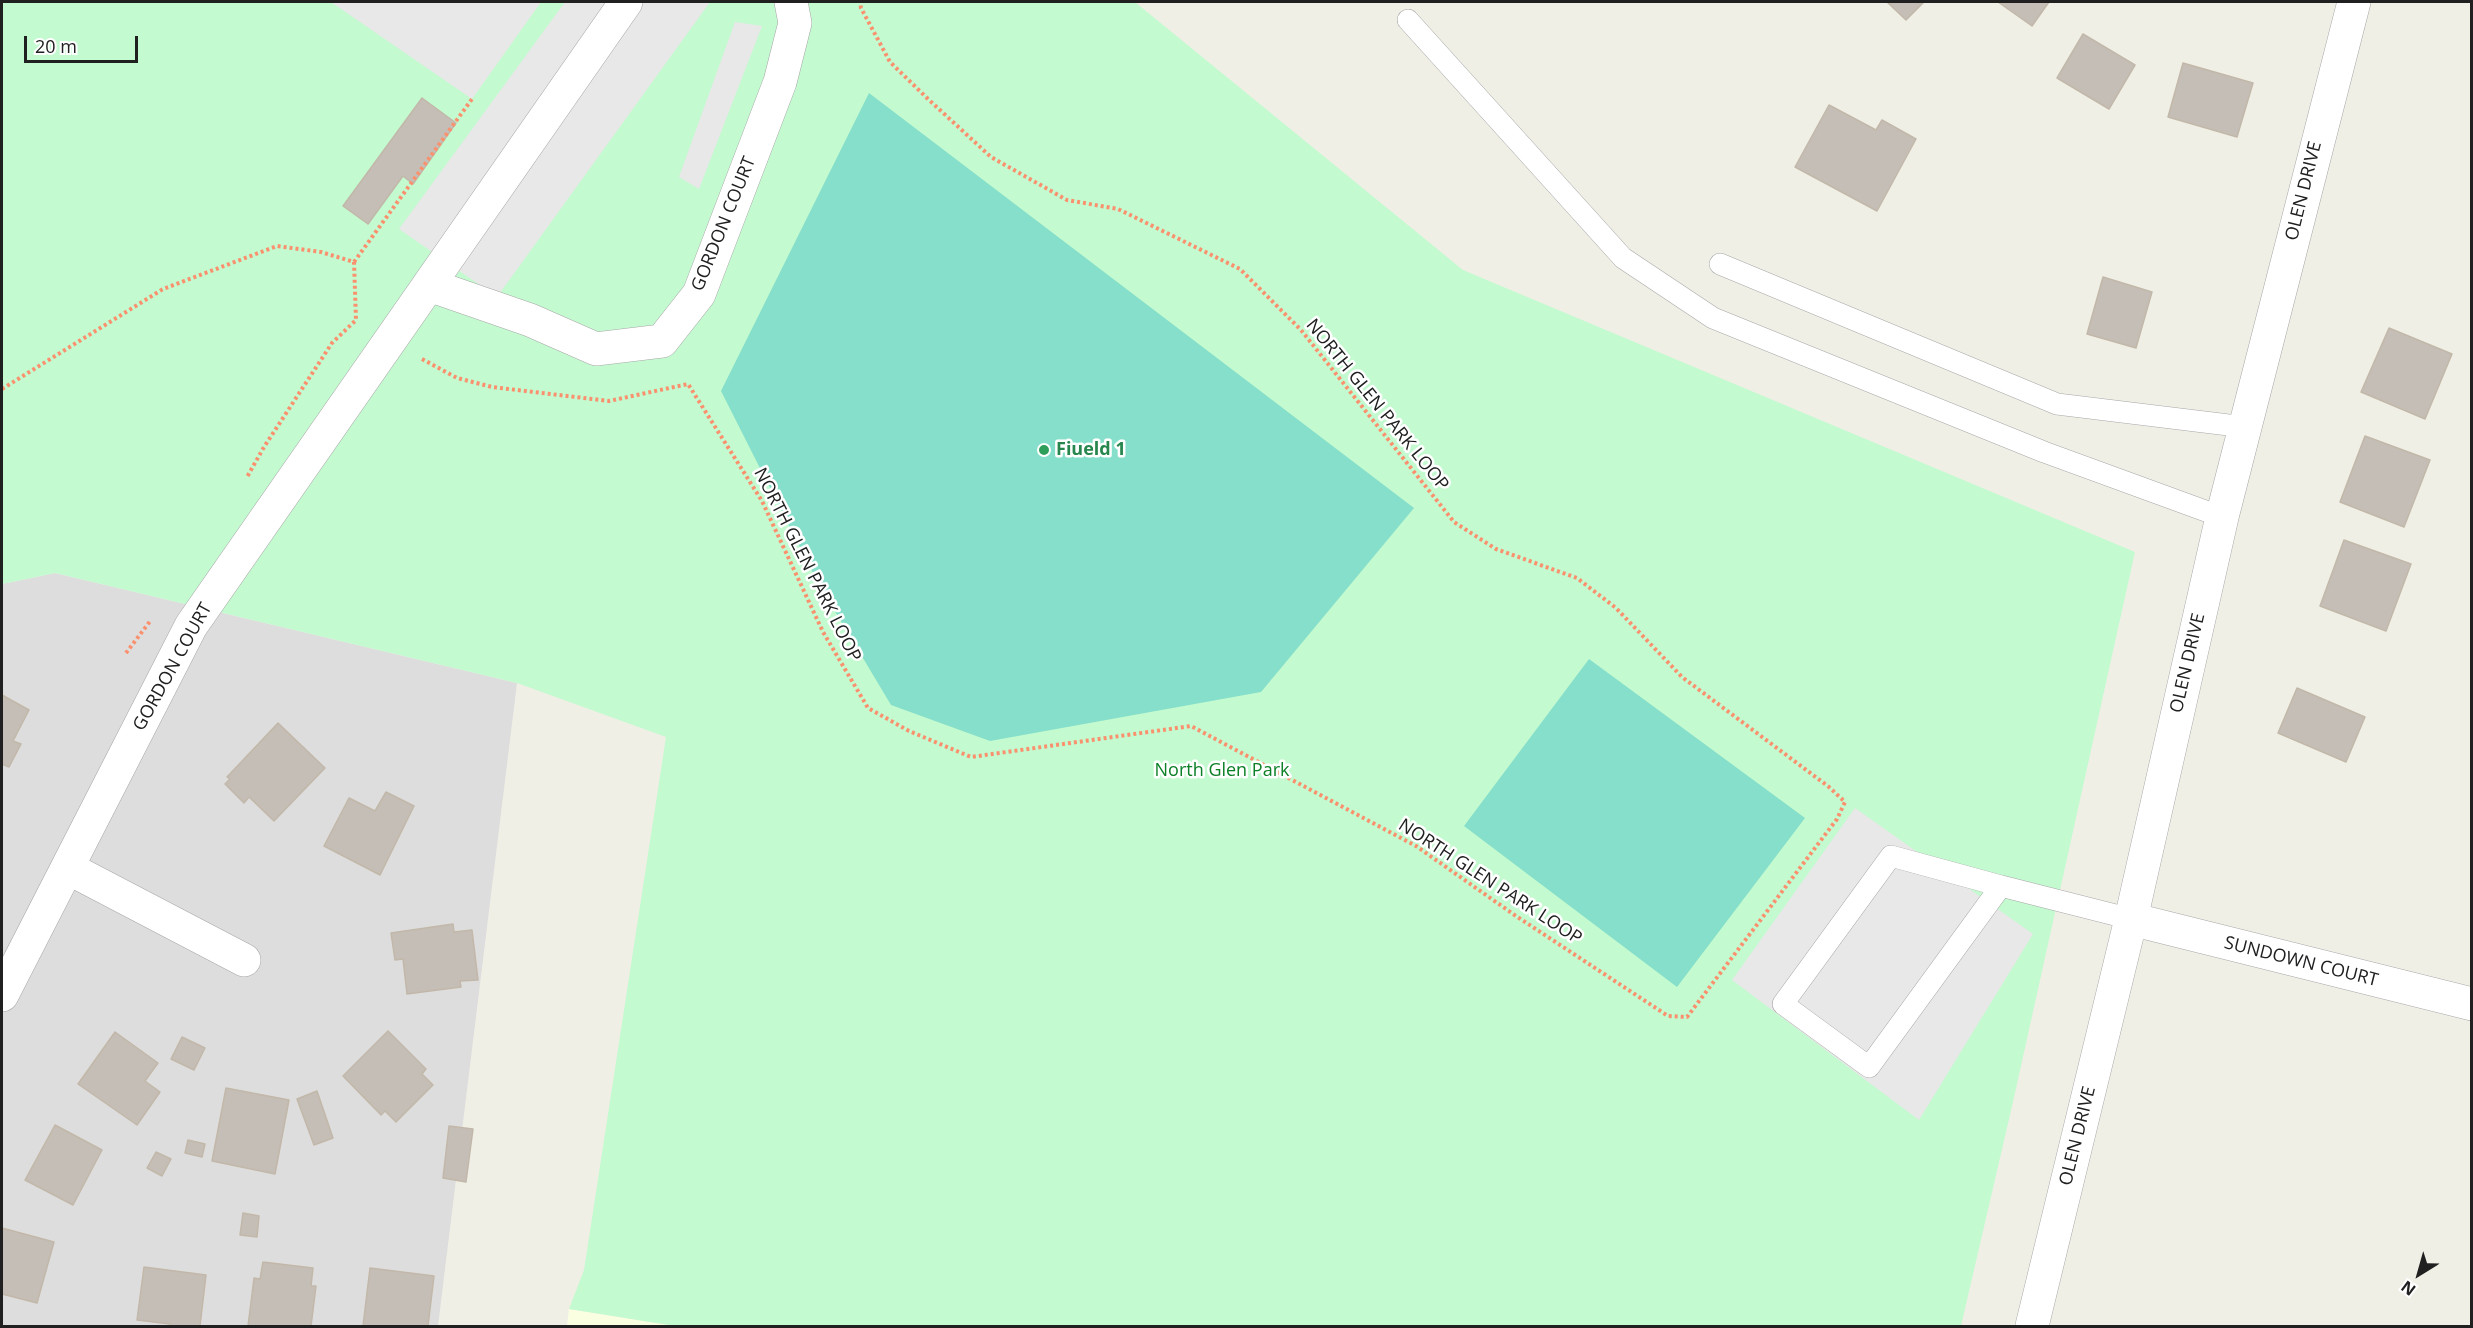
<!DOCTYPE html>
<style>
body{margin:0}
#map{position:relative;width:2473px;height:1328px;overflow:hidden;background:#f0efe6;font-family:"Open Sans",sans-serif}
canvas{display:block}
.frame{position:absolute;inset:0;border:3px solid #202020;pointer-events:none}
.north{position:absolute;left:2389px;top:1244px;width:60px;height:60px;-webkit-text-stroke:4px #fff;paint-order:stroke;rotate:217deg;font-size:16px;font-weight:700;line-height:24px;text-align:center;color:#202020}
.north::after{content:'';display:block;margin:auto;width:21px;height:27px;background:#202020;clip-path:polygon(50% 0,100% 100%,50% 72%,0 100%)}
.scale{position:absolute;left:24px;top:36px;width:114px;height:27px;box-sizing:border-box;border:3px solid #202020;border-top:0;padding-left:8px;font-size:18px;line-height:21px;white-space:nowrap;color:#202020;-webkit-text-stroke:4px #fff;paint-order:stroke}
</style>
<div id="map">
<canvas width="2473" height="1328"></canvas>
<div class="frame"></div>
<div class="north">N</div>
<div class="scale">20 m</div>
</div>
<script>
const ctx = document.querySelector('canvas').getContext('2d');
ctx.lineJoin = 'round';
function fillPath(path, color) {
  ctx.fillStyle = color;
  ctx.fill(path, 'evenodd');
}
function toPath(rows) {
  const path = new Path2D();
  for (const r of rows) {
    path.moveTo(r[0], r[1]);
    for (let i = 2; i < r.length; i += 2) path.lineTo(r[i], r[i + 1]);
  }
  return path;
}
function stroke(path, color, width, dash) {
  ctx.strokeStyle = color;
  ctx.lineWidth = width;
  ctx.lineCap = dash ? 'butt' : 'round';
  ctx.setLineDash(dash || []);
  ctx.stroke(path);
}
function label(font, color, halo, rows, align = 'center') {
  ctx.font = font + ' "Open Sans",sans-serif';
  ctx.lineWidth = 5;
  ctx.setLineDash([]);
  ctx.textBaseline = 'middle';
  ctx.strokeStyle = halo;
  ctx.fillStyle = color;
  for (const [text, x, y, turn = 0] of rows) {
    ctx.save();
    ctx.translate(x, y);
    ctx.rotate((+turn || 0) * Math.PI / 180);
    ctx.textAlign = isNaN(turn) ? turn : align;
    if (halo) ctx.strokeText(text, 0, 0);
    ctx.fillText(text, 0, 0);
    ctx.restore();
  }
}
fillPath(toPath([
 [55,573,517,683,438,1326,2,1326,2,584]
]), '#dedddd');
fillPath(toPath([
 [569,1309,675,1326,567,1326]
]), '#faffe1');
fillPath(toPath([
 [2,2,1135,2,1463,270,2135,552,2013,1102,1961,1326,675,1326,569,1309,584,1270,666,737,517,683,55,573,2,584]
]), '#c4fad0');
fillPath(toPath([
 [869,93,1414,508,1261,692,990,741,891,705,817,581,721,391],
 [1589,659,1805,818,1677,987,1464,826]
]), '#85dfca');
fillPath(toPath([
 [331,2,541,2,472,99],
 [565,2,710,2,497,297,399,229],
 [735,22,762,26,699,189,679,177],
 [1855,808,2033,934,1919,1120,1732,980]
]), '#e8e8e8');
const building = toPath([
 [1887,2,1924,2,1906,20,1887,2],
 [1998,2,2049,2,2032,26,1998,2],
 [2083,34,2135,65,2109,109,2057,78,2083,34],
 [2183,63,2253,83,2237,137,2168,117,2183,63],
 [422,98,456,123,413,184,403,176,368,224,343,206,422,98],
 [1829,105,1876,130,1882,120,1916,139,1877,211,1795,167,1829,105],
 [2103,277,2152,292,2136,348,2087,334,2103,277],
 [2389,328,2452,354,2425,419,2361,392,2389,328],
 [2365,436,2430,460,2404,527,2340,502,2365,436],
 [2344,540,2411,564,2386,631,2320,606,2344,540],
 [2297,688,2365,717,2346,762,2278,733,2297,688],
 [2,695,29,710,13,741,21,744,9,767,2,764,2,695],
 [278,723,325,768,274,821,249,797,244,803,225,784,230,779,227,777,278,723],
 [386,792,414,806,380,875,324,846,349,798,375,811,386,792],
 [453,924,454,932,472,930,478,980,460,981,461,987,407,994,403,959,395,960,391,933,453,924],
 [388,1031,426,1069,422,1074,433,1085,396,1122,385,1111,381,1115,343,1076,388,1031],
 [115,1032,158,1063,145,1081,160,1092,137,1125,78,1084,115,1032],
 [182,1037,205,1048,194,1070,171,1059,182,1037],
 [226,1088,289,1100,275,1174,212,1161,226,1088],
 [317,1091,333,1138,314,1145,297,1099,317,1091],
 [55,1125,102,1150,73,1205,25,1180,55,1125],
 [449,1126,473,1129,466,1182,443,1178,449,1126],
 [188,1140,205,1144,202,1157,185,1153,188,1140],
 [156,1152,171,1159,162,1176,147,1168,156,1152],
 [243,1213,259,1216,257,1237,240,1235,243,1213],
 [2,1228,54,1242,37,1303,2,1294,2,1228],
 [263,1262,313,1268,311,1286,316,1286,311,1326,248,1326,254,1278,260,1279,263,1262],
 [144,1267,206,1275,200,1326,170,1326,170,1324,137,1320,144,1267],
 [370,1268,434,1276,428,1326,363,1326,370,1268]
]);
fillPath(building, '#c5beb6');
stroke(building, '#c2b8a9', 1.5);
const service = toPath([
 [1408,20,1623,258,1713,318,2044,452,2222,517],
 [1720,264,2057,404,2245,427],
 [2001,886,1891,856,1783,1004,1869,1067,2001,886,2131,919]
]);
const minor = toPath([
 [429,285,530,320,596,349,662,341,699,294,780,82,795,23,791,2],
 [68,868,244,960],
 [2131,919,2472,1004],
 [2,995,191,626,626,2],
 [2032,1326,2131,919,2222,517,2354,2]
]);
stroke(service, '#a7a7a7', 22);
stroke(minor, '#a7a7a7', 34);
stroke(toPath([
 [354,262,472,99],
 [422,359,457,378,492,387,609,401,688,384,762,501,823,632,868,708,909,731,971,757,1191,726,1416,846,1516,916,1668,1016,1687,1017,1837,819,1845,802,1829,787,1682,677,1616,608,1577,578,1496,549,1454,522,1301,330,1240,269,1118,209,1067,200,991,157,928,99,890,62,861,8,860,2],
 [2,389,163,289,277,246,321,252,354,262,356,320,332,343,264,447,247,477],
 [126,653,151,620]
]), '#fa916e', 4, [3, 3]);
stroke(service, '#fff', 21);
stroke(minor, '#fff', 33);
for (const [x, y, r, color] of [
 [1044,450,6,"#2e9e5b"]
]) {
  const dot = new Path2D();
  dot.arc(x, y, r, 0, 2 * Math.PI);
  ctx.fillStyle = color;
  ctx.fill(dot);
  stroke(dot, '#fff', 2);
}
label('18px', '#202020', '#fff', [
 ["OLEN DRIVE",2304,191,-76],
 ["GORDON COURT",724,224,-68],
 ["NORTH GLEN PARK LOOP",1377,405,51],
 ["NORTH GLEN PARK LOOP",807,565,63],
 ["OLEN DRIVE",2188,663,-77],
 ["GORDON COURT",173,667,-61],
 ["NORTH GLEN PARK LOOP",1490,882,33],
 ["SUNDOWN COURT",2301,962,14],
 ["OLEN DRIVE",2078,1136,-76]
]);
label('bold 18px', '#27864d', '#fff', [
 ["Fiueld 1",1056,450]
], 'left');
label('18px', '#0c8027', '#fff', [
 ["North Glen Park",1222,771]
]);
</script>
